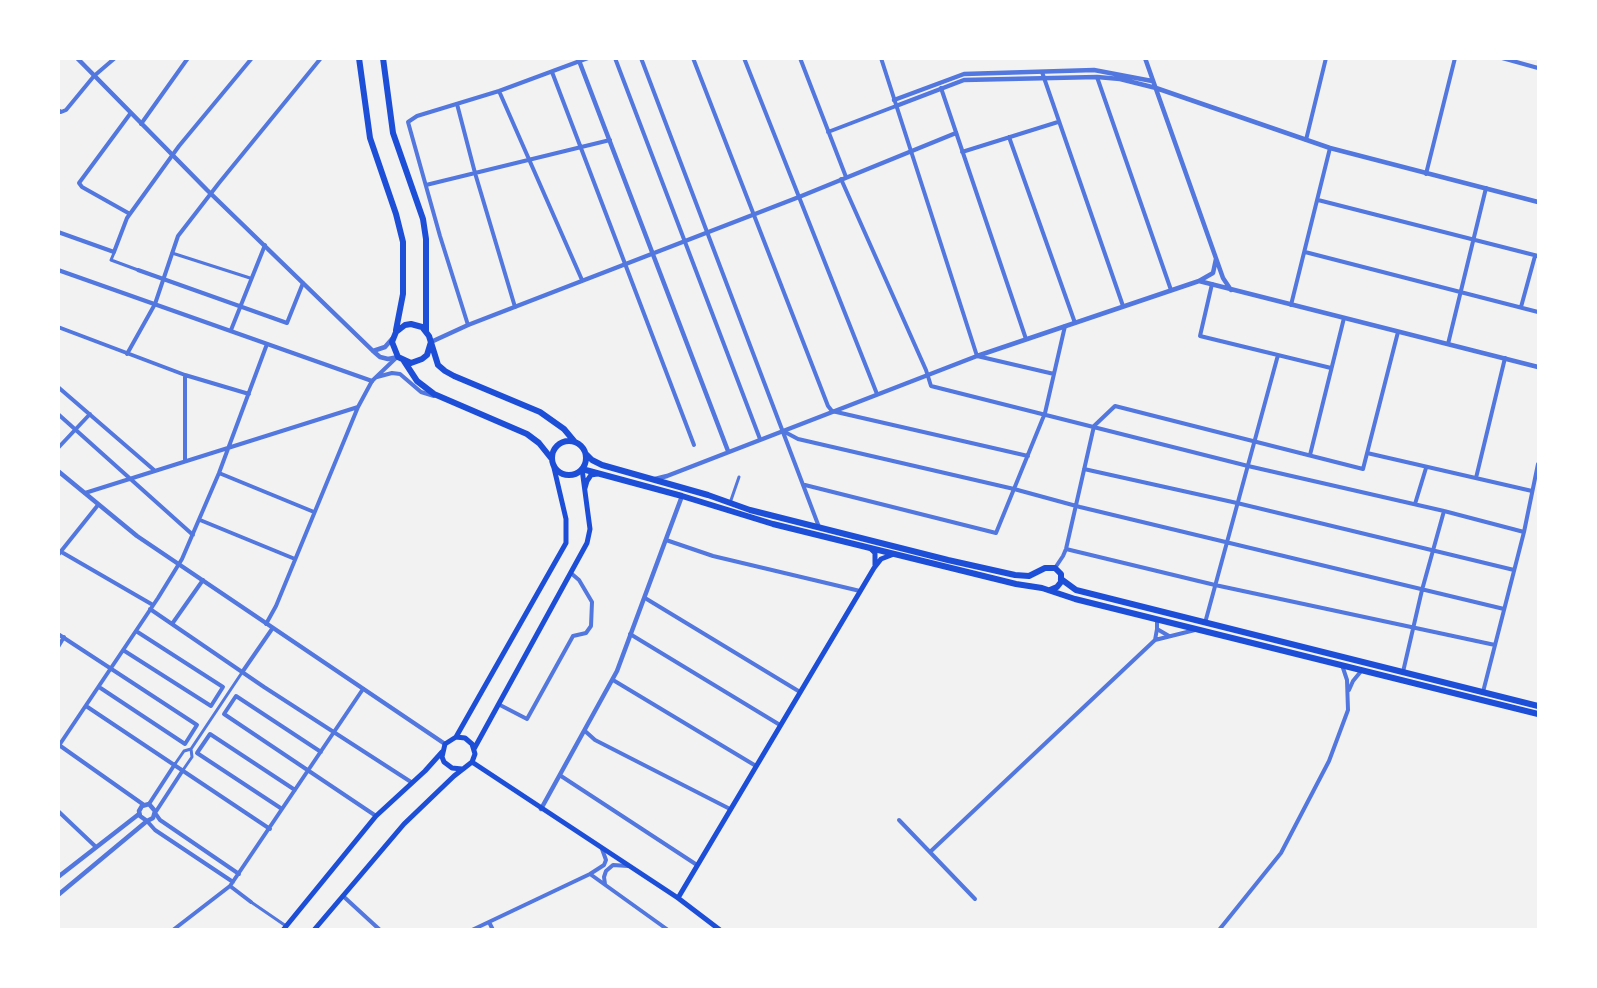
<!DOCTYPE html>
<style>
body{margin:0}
#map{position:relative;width:1597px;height:988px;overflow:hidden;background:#f2f2f2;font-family:Figtree,sans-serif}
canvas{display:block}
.frame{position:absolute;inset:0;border:60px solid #fff;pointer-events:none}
</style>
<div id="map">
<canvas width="1597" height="988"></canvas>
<div class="frame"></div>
</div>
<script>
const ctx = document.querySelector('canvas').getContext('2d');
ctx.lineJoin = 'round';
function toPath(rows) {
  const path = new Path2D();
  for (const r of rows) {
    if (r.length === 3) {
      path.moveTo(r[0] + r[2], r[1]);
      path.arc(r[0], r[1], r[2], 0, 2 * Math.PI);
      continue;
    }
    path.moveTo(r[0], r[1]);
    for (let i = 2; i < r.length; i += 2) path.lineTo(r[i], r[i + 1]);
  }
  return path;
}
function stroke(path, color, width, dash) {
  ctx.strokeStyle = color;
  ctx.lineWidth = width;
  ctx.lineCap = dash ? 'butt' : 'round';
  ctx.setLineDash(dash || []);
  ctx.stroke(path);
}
stroke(toPath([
 [114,253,111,260,138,270],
 [172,253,250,278],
 [730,503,739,477],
 [175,764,184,751,191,749],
 [183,770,192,757,191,749,243,671],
 [251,902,286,926]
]), '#5277de', 3);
stroke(toPath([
 [615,58,760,439],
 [641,58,819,527],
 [693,58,828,406,832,411,1028,456],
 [744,58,877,394],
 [800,58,846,177],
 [881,58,977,356,1054,374],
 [1502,58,1538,68],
 [552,72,694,445],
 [1042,72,1123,306],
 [1097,77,1171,290],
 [941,88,1026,339],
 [499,91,582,280],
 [457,104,475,173,515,307],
 [58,110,61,112,66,110,94,76,115,58],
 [141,124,188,58],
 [828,132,896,106],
 [1009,137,1075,323],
 [1306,140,1326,58],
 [962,152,1058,122],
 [1426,174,1455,58],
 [841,179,926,370,931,386,1248,466,1444,511,1524,532],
 [426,185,610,140],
 [1318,200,1538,256],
 [130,214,82,187,79,183,130,114],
 [58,232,114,252,127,218,179,146,252,58],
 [1305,252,1538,312],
 [138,270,287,323,303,283],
 [1212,284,1200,336,1331,368],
 [1291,305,1330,148],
 [1521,307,1535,256],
 [468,325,440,236,408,122,417,116,499,91,588,58],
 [58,327,185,375,249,394],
 [231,330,265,245],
 [1448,344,1486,188],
 [127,354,155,304,178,236,219,183,321,58],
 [185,375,185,460],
 [377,377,392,373,400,374,421,392,434,396],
 [58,387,154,470],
 [58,414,193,535],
 [783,431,798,439,1014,489,1080,507,1504,609],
 [58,448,90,414],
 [1367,453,1532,491],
 [1310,455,1344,318],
 [1084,469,1237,503,1514,570],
 [219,473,314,512],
 [1476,478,1505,358],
 [805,485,996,533,1045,413,1065,326],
 [85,493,358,407],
 [1415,504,1426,468],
 [200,520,295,559],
 [666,540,713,556,860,591],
 [1066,549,1215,585,1495,645],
 [58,550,153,605],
 [58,555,98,505],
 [1055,568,1063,556,1066,549,1094,426,1115,406,1363,469,1398,332],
 [645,598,800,692],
 [150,609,264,687,411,782],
 [1205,623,1278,355],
 [172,624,203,580],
 [266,624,276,606,358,407,372,381,396,358],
 [1157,629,1169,636],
 [58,634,197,725,185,744,99,687],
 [630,634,780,725],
 [1155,640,1157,629,1157,619],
 [58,647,64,637],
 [123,650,211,706,223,687,136,631],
 [243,671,272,629],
 [1403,672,1422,590,1444,511],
 [613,680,756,766],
 [1349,690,1353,681,1362,670],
 [1483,692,1524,532,1538,464],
 [500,705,527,719,573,636,586,633,591,626,592,602,579,580,572,574],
 [86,706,270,829],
 [585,731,595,740,730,809],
 [59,745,144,805],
 [58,747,158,598,182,559,219,473,267,344],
 [321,752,236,696,224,714,376,816],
 [183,770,155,813,160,820,239,874],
 [561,776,697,865],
 [149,804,175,764],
 [282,809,197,753,210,734,295,790],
 [58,811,96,847],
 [899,820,975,899],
 [147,821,155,830,233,882],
 [930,852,1155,640,1195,630],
 [590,874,668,930],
 [605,884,604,877,606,871,613,865,628,866],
 [230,886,251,902],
 [343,896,380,930],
 [489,922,493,930],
 [173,930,230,886,363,689],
 [472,930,590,874,604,865,606,860,602,849],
 [1219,930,1281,853,1329,761,1348,710,1347,680,1342,665]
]), '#5277de', 4);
stroke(toPath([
 [77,58,207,190,373,351,380,357,388,359,398,357],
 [578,58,728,451],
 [1145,58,1223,278,1231,290],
 [894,100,964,74,1094,70,1152,81],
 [896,106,964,80,1097,77,1120,79,1156,88,1330,148,1538,202],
 [58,270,372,381],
 [1199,281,1538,367],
 [431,342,468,325,799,197,956,133],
 [373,351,385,347,392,339],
 [58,471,137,536,445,744],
 [655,479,667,476,977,356,1199,281,1213,273,1216,259],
 [541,809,617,671,682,496],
 [58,877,139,814],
 [58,895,147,821,153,818,155,811,149,804,142,806,139,811,140,816,147,821]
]), '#5277de', 4.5);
stroke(toPath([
 [585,488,587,481,591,475,597,474],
 [870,548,875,553,875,565],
 [456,737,566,543,566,519,554,468],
 [474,749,587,543,590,529,582,469],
 [472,762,678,898,720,930],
 [678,898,874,568,881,559,894,554],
 [283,930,376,816,425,771,442,752],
 [314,930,404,824,454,776,472,762,475,754,472,744,465,738,456,737,445,744,442,757,444,762,452,768,462,769]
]), '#1d4ed8', 5);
stroke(toPath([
 [359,58,370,138,396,214,403,242,403,294,396,330],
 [383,58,393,133,423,219,426,239,426,331],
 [431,342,427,355,422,359,411,363,398,357,392,342,396,332,405,325,411,324,422,327,429,336,438,365,445,371,454,376,540,412,564,429,574,441],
 [404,361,417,381,434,394,527,434,539,443,551,458],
 [569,458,17],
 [586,454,592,460,602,465,708,495,750,510,948,560,1015,575,1029,576,1045,568,1055,568,1061,574,1061,582,1057,587,1050,590],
 [582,469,682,496,773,524,1016,584,1042,588,1075,599,1538,714],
 [1061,579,1076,590,1538,706]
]), '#1d4ed8', 6);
</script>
